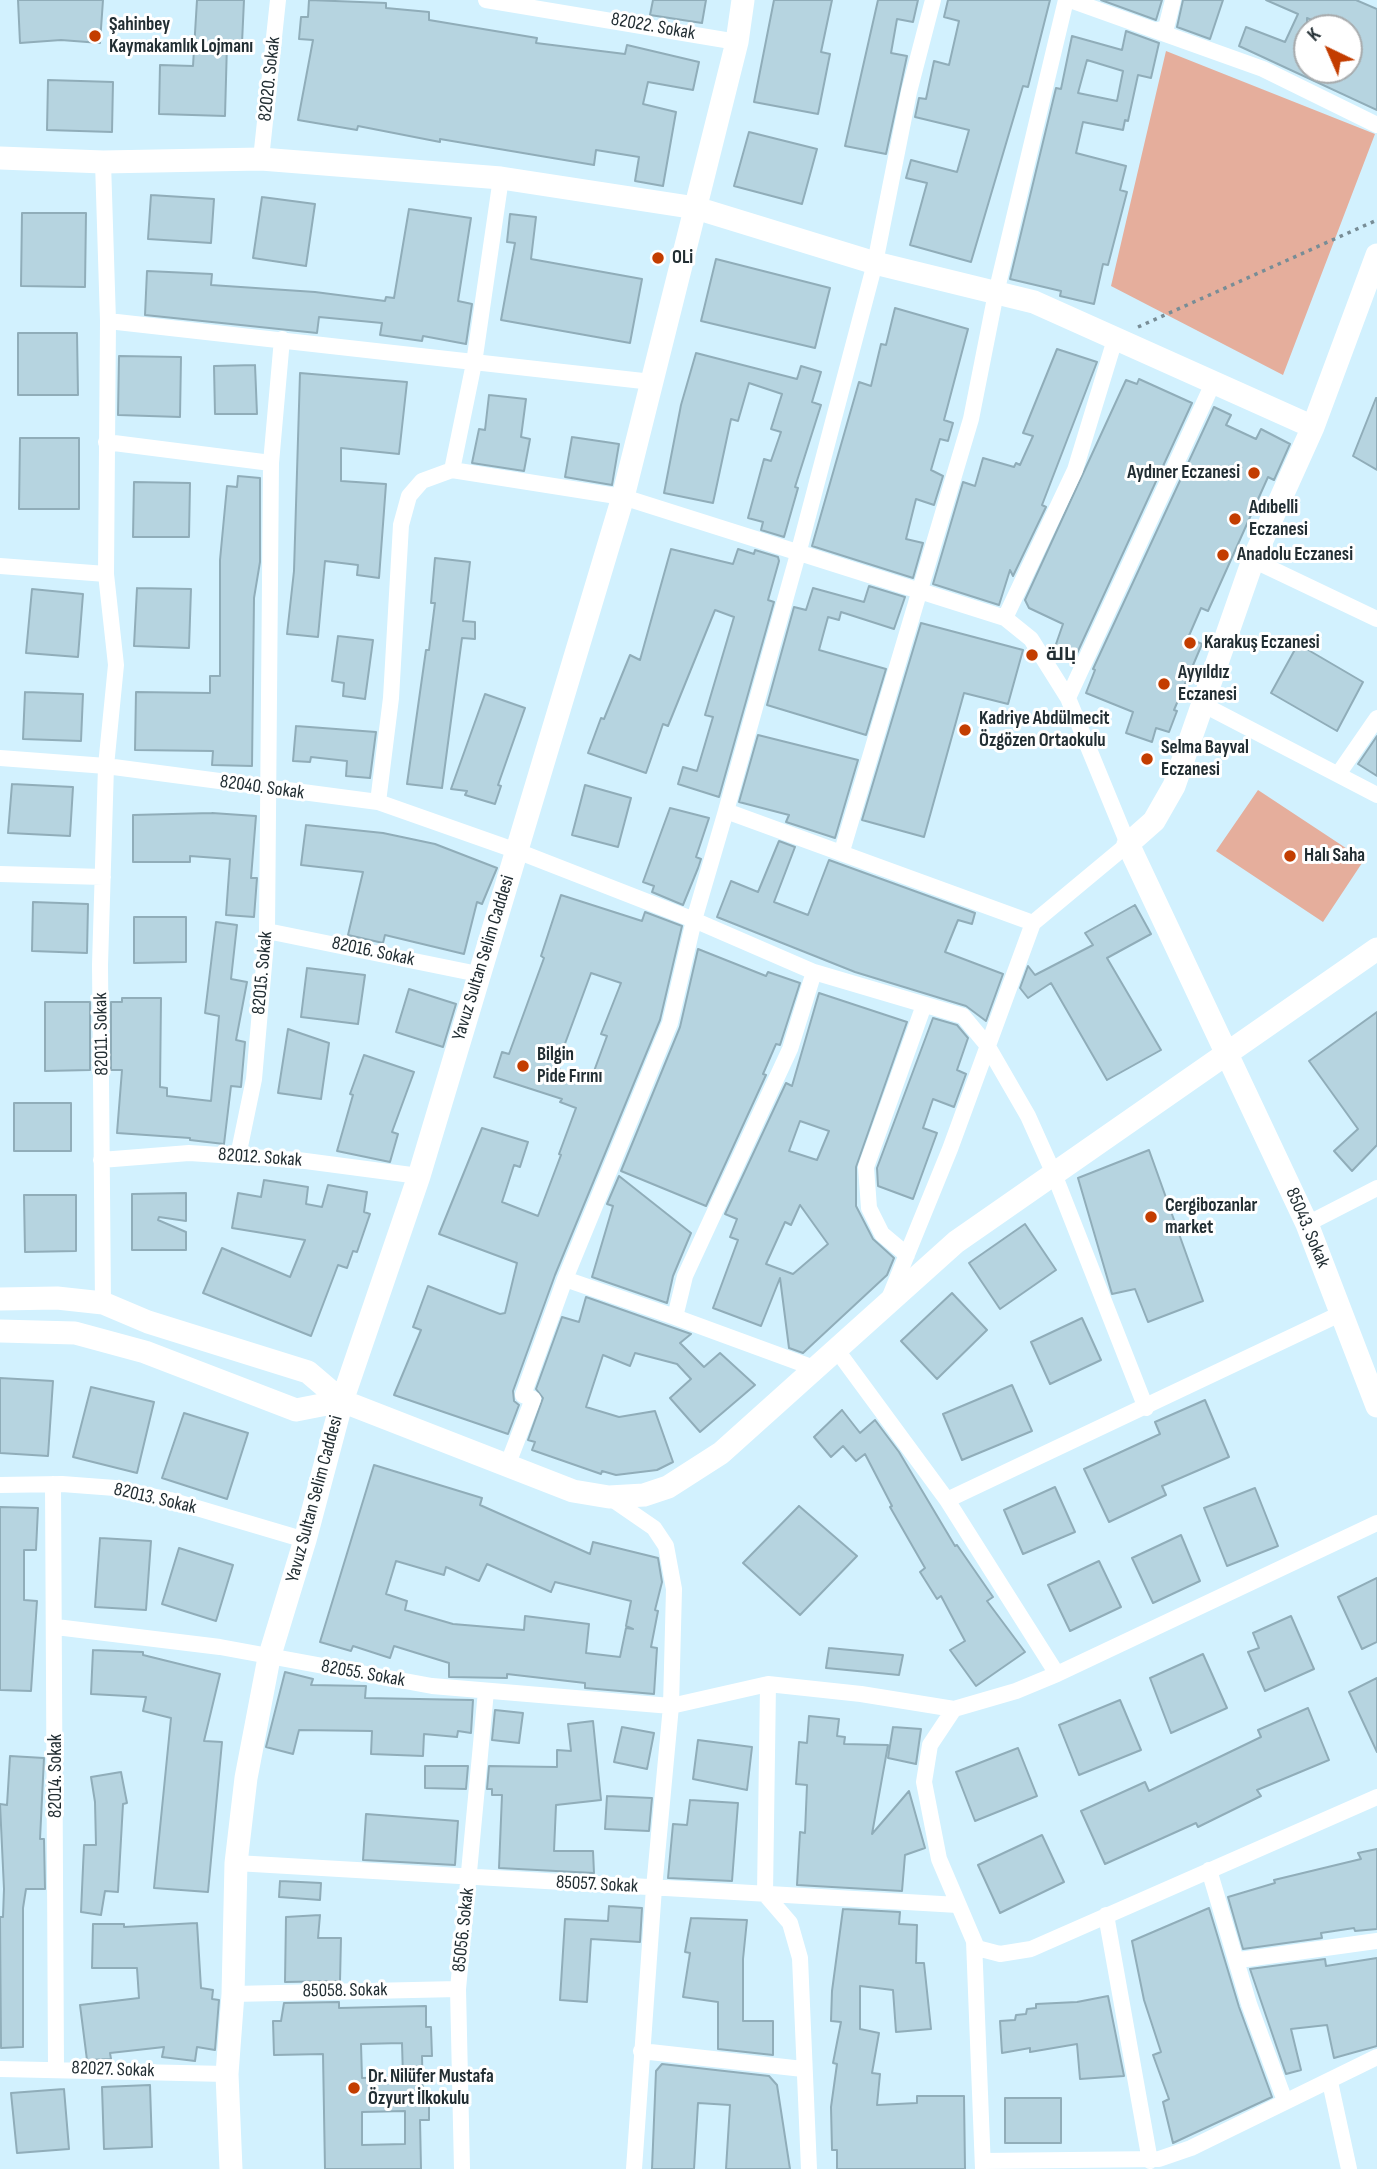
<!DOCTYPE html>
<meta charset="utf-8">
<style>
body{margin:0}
#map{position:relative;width:1377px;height:2169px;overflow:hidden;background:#d2f1fe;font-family:"Sofia Sans Condensed",sans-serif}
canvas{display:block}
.north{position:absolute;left:1293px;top:14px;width:70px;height:70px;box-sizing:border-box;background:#fff;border:2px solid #a7abad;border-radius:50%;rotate:316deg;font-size:19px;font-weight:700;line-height:28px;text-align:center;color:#222e33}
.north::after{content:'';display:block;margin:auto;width:24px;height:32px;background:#c33d00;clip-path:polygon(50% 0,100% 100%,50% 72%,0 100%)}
</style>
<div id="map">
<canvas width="1377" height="2169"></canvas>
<div class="north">K</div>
</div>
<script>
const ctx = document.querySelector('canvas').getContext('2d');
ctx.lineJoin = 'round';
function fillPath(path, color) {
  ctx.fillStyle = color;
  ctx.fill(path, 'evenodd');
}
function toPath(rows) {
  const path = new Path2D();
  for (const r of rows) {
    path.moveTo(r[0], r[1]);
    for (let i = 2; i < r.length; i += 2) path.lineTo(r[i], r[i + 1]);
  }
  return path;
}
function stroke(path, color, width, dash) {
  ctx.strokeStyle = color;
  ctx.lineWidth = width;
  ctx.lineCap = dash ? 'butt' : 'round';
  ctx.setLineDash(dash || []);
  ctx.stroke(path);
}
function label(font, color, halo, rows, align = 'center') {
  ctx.font = font + ' "Sofia Sans Condensed",Cairo,sans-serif';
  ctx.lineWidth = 6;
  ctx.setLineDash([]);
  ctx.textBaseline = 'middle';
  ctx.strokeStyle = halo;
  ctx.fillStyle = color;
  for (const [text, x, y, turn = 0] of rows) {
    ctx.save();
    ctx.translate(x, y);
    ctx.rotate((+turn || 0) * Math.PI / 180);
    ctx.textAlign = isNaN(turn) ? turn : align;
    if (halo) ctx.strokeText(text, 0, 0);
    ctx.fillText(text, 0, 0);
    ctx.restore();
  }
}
fillPath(toPath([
 [1166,51,1375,134,1283,375,1111,286],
 [1258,790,1364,860,1323,922,1216,851]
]), '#e5ae9c');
const building = toPath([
 [18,0,103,0,100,43,61,40,20,43,18,0],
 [197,0,244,0,242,43,227,43,225,116,159,114,160,65,193,66,197,0],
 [309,0,386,3,386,8,429,12,429,20,537,38,536,43,625,54,627,45,699,62,693,90,648,82,643,104,676,112,663,186,635,181,639,157,596,150,594,165,440,139,440,142,358,126,357,130,298,120,313,40,299,39,301,17,308,17,309,0],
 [653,0,706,0,702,23,650,15,653,0],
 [774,0,832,0,821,52,830,54,818,114,754,102,774,0],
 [878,0,918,0,913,22,897,19,891,53,907,56,886,154,845,146,878,0],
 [948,0,1050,0,1028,87,1023,86,971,262,910,245,927,183,906,178,911,160,957,172,969,130,915,117,919,98,926,99,934,61,949,65,959,21,944,17,948,0],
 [1101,0,1162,0,1156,20,1101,0],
 [1183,0,1223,0,1210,39,1177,27,1183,0],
 [1266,0,1356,0,1377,9,1377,110,1239,46,1246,27,1285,42,1298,14,1266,0],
 [1307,18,1330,28,1349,28,1349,70,1307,70,1307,18],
 [1126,31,1159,43,1151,78,1138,75,1128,121,1125,120,1123,130,1083,122,1076,153,1126,166,1120,190,1127,192,1120,219,1108,265,1103,264,1094,304,1060,296,1061,291,1010,279,1056,88,1061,89,1072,36,1122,50,1126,31],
 [1087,60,1123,71,1117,101,1078,93,1087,60],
 [48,80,113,82,112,132,47,130,48,80],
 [749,132,817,149,802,204,734,186,749,132],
 [151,195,214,199,211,243,148,239,151,195],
 [262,197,315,204,306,266,253,258,262,197],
 [409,209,471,218,458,301,472,304,466,344,423,336,422,341,380,335,382,323,319,317,317,333,145,315,147,271,212,274,211,285,315,292,385,301,386,297,394,298,409,209],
 [22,213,86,213,85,287,21,286,22,213],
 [510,214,536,217,531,259,642,279,630,343,501,320,515,243,507,242,510,214],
 [716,259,830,288,815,348,701,321,716,259],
 [895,308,968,329,944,420,953,423,948,441,940,439,931,470,943,476,934,505,916,499,906,539,923,543,913,578,812,546,859,382,871,386,881,344,886,345,895,308],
 [18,333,77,333,78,395,18,395,18,333],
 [1057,349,1097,362,1042,505,1046,507,1013,576,1010,570,999,605,933,584,963,482,975,486,983,458,1014,467,1016,463,1020,465,1033,436,1023,433,1057,349],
 [696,353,797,379,801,366,821,372,812,402,821,405,795,487,798,488,784,537,761,530,763,522,748,518,764,459,771,461,781,432,771,429,782,394,749,383,738,421,731,419,713,503,664,493,681,405,696,353],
 [119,356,181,357,180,417,118,415,119,356],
 [255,365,257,414,215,414,214,366,255,365],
 [300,373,407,382,399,454,341,448,341,481,386,484,379,578,357,575,358,565,325,561,318,637,287,634,294,571,300,373],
 [1139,379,1192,403,1073,662,1058,656,1061,649,1055,647,1063,624,1029,608,1025,600,1126,380,1137,384,1139,379],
 [489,395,526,399,521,437,530,439,524,471,472,463,479,429,485,430,489,395],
 [1376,398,1377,398,1377,470,1353,456,1376,398],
 [1214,407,1231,415,1226,425,1256,439,1261,429,1290,444,1274,480,1268,477,1208,611,1201,608,1188,638,1202,644,1174,710,1177,711,1169,732,1156,728,1152,742,1126,733,1133,712,1086,693,1095,670,1093,669,1214,407],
 [572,437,619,444,612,485,565,477,572,437],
 [20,438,79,438,79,509,19,509,20,438],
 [238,476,260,478,260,562,254,598,252,766,212,765,213,751,135,750,136,692,210,693,210,676,220,676,220,560,227,486,237,487,238,476],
 [134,482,190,483,189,537,133,537,134,482],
 [671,549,733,564,738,549,754,554,755,550,778,557,779,561,768,600,774,602,719,797,678,784,683,767,697,771,713,717,705,715,734,617,715,610,668,726,663,724,646,773,588,753,601,718,604,719,630,655,640,660,671,549],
 [435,558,470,562,463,621,475,622,475,639,462,638,442,788,407,784,426,650,429,650,435,603,431,603,435,558],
 [869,586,905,597,894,629,841,612,839,620,828,617,819,650,886,669,866,735,767,705,794,607,806,610,813,588,864,602,869,586],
 [137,588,191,589,189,648,134,646,137,588],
 [32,589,83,594,78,657,26,653,32,589],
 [921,623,1023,650,1008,704,964,693,924,837,862,820,921,623],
 [338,636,373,640,365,699,343,696,344,683,332,681,338,636],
 [1298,644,1363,682,1337,731,1271,693,1298,644],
 [25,692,83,694,81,741,23,739,25,692],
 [485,694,525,708,498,785,501,786,495,804,465,795,467,791,451,789,485,694],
 [296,726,376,732,370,778,346,776,347,761,311,757,310,762,293,761,296,726],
 [758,735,858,760,835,838,786,822,789,815,739,802,758,735],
 [1377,736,1377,776,1358,764,1377,736],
 [12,784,73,787,70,836,8,833,12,784],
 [585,785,631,798,618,847,572,835,585,785],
 [670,808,709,818,696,857,701,859,698,868,683,905,652,892,654,886,643,882,670,808],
 [212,813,256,816,251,878,257,878,254,917,226,915,230,859,190,856,190,862,133,862,133,815,212,813],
 [306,825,383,833,435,844,497,868,482,904,477,902,464,954,385,935,383,943,348,935,363,872,301,865,306,825],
 [779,841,795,847,774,902,808,915,829,860,975,913,972,924,958,920,945,952,1003,974,986,1021,966,1006,855,972,717,917,731,881,758,892,779,841],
 [561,895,642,921,645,912,682,926,660,1020,555,1275,513,1391,514,1401,519,1405,508,1434,394,1395,421,1330,413,1327,428,1286,500,1314,505,1313,517,1263,439,1234,482,1128,528,1142,520,1167,514,1165,502,1202,538,1216,561,1155,559,1154,576,1108,560,1102,562,1099,494,1077,502,1052,509,1054,544,958,541,956,561,895],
 [591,973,621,983,601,1034,607,1036,590,1082,556,1068,591,973],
 [33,902,88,904,87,953,32,951,33,902],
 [1135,905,1151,934,1107,958,1161,1050,1107,1080,1051,983,1028,998,1020,988,1028,966,1035,975,1093,945,1085,933,1135,905],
 [134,917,186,917,186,962,134,963,134,917],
 [216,922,237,925,231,979,247,982,236,1040,245,1042,241,1087,231,1086,224,1144,190,1140,190,1138,117,1133,122,1070,111,1070,111,1002,122,1002,122,998,161,998,160,1087,167,1088,167,1096,211,1101,219,1016,205,1013,216,922],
 [698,949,766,976,768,972,800,983,780,1045,776,1044,763,1074,766,1075,706,1206,621,1171,680,1027,698,949],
 [307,968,365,975,358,1024,301,1017,307,968],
 [409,989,456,1004,443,1047,396,1032,409,989],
 [819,993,907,1022,856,1167,856,1206,873,1239,894,1258,887,1275,803,1353,789,1348,780,1278,761,1326,713,1308,738,1240,730,1237,737,1219,725,1214,786,1083,792,1086,819,993],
 [800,1121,829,1131,817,1160,789,1151,800,1121],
 [800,1205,828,1244,793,1274,766,1264,785,1222,791,1225,800,1205],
 [45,1002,90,1002,90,1070,45,1071,45,1002],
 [1377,1012,1377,1145,1352,1171,1334,1151,1358,1129,1309,1061,1377,1012],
 [933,1018,957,1025,968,1038,957,1070,966,1074,954,1107,933,1099,923,1128,937,1133,913,1199,878,1186,877,1168,933,1018],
 [288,1029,329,1043,321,1099,278,1093,288,1029],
 [364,1055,414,1072,392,1132,398,1134,390,1162,337,1151,353,1095,350,1094,364,1055],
 [14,1103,71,1103,71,1151,14,1151,14,1103],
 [1149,1150,1203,1301,1148,1322,1135,1289,1112,1294,1078,1178,1149,1150],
 [619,1176,691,1233,673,1276,667,1303,592,1277,613,1206,607,1204,619,1176],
 [264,1180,308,1187,306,1204,322,1207,328,1185,367,1192,364,1212,370,1214,357,1252,353,1251,347,1268,338,1265,311,1336,203,1293,222,1248,290,1277,305,1240,232,1228,238,1193,261,1197,264,1180],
 [186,1193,186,1221,159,1217,158,1220,186,1232,186,1250,132,1250,132,1194,186,1193],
 [24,1195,76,1195,76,1251,25,1252,24,1195],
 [1025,1224,1056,1270,1000,1309,969,1263,1025,1224],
 [952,1293,987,1330,937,1379,901,1341,952,1293],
 [586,1297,691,1334,680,1343,704,1367,720,1353,755,1385,700,1432,670,1398,691,1379,677,1364,635,1353,630,1366,603,1355,586,1407,619,1417,655,1411,673,1462,657,1470,616,1475,602,1471,601,1474,532,1450,535,1442,528,1440,543,1398,536,1389,562,1317,579,1322,586,1297],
 [1082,1318,1101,1360,1050,1384,1031,1342,1082,1318],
 [0,1378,53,1381,48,1456,0,1453,0,1378],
 [1012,1385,1032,1431,962,1460,943,1414,1012,1385],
 [91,1387,154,1402,137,1473,73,1457,91,1387],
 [1205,1400,1229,1457,1162,1486,1166,1495,1109,1522,1084,1469,1160,1434,1155,1422,1205,1400],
 [842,1410,860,1433,875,1420,899,1452,955,1546,957,1545,993,1597,987,1601,1025,1652,976,1686,950,1650,965,1641,941,1596,937,1599,920,1572,925,1568,890,1507,892,1506,865,1454,856,1461,843,1446,831,1457,814,1437,842,1410],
 [184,1413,248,1433,227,1499,162,1478,184,1413],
 [374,1465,482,1498,480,1505,590,1554,593,1542,658,1558,662,1582,655,1610,658,1611,651,1647,657,1648,654,1694,585,1688,585,1683,507,1674,507,1678,449,1677,449,1663,394,1646,390,1658,353,1646,351,1651,320,1642,374,1465],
 [396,1561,444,1575,446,1567,479,1581,487,1564,551,1592,555,1582,631,1601,626,1626,633,1629,626,1628,620,1657,586,1653,589,1624,525,1616,524,1630,453,1624,405,1610,407,1601,386,1594,396,1561],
 [1055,1487,1075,1532,1023,1554,1004,1510,1055,1487],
 [1255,1488,1278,1546,1227,1566,1204,1508,1255,1488],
 [799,1506,857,1556,800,1615,743,1563,799,1506],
 [0,1507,38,1508,36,1550,24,1550,24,1600,37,1601,31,1691,0,1690,0,1507],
 [1181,1535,1200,1581,1153,1603,1132,1558,1181,1535],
 [100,1538,151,1541,146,1610,95,1607,100,1538],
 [179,1548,233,1565,216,1621,162,1604,179,1548],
 [1099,1561,1121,1607,1070,1631,1048,1585,1099,1561],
 [1377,1578,1377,1642,1362,1649,1338,1597,1377,1578],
 [1291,1616,1314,1669,1265,1691,1248,1652,1259,1648,1253,1633,1291,1616],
 [829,1648,903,1655,899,1675,826,1668,829,1648],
 [93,1650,143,1652,143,1655,220,1674,204,1741,222,1742,208,1892,154,1888,171,1718,143,1711,146,1697,91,1694,93,1650],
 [1203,1654,1227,1708,1171,1733,1150,1678,1203,1654],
 [285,1672,313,1679,311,1685,366,1686,365,1698,473,1700,471,1733,458,1731,457,1737,424,1734,423,1756,371,1754,372,1731,299,1730,293,1754,266,1747,285,1672],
 [1377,1678,1377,1752,1349,1692,1377,1678],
 [1120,1700,1141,1750,1079,1775,1059,1725,1120,1700],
 [1308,1708,1329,1760,1257,1790,1261,1796,1198,1827,1196,1823,1105,1864,1081,1811,1145,1782,1149,1791,1261,1737,1258,1730,1308,1708],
 [495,1710,523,1713,519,1743,492,1740,495,1710],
 [809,1716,839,1719,837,1736,845,1737,844,1744,888,1745,872,1834,909,1791,925,1848,905,1855,902,1891,797,1885,800,1832,805,1833,807,1785,796,1784,799,1742,807,1743,809,1716],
 [593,1721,601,1800,556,1805,554,1851,593,1851,594,1873,499,1868,502,1795,492,1795,492,1789,487,1789,489,1766,557,1767,557,1750,571,1751,568,1724,593,1721],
 [622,1727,654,1733,647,1769,614,1762,622,1727],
 [893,1727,921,1729,916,1764,888,1758,893,1727],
 [698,1740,752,1747,747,1790,693,1779,698,1740],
 [1018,1748,1037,1796,975,1821,956,1772,1018,1748],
 [10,1756,44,1758,40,1839,44,1839,45,1889,26,1889,23,1908,23,2047,1,2048,0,1917,3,1917,4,1889,0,1804,7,1805,10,1756],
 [425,1766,468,1766,466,1789,425,1788,425,1766],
 [121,1772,127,1803,123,1804,118,1892,105,1891,101,1915,81,1912,84,1845,96,1845,95,1802,91,1777,121,1772],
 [607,1796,652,1798,649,1831,605,1829,607,1796],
 [690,1800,738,1803,732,1881,668,1878,673,1824,687,1825,690,1800],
 [366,1814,458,1821,455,1865,363,1860,366,1814],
 [1042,1835,1064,1882,1000,1913,978,1865,1042,1835],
 [1377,1849,1377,1929,1355,1931,1354,1928,1321,1933,1322,1938,1243,1949,1228,1897,1275,1883,1274,1880,1361,1859,1358,1853,1377,1849],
 [280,1881,321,1883,320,1900,279,1897,280,1881],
 [609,1906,642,1908,640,1942,591,1939,587,2002,560,2000,565,1919,608,1921,609,1906],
 [1209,1908,1239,2007,1272,2097,1173,2143,1163,2102,1169,2099,1153,2055,1161,2052,1144,2000,1132,1941,1209,1908],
 [843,1909,900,1912,899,1924,917,1925,916,1963,924,1963,931,2029,896,2032,893,1990,860,1986,860,2029,879,2033,872,2073,880,2074,877,2105,917,2103,917,2096,964,2096,965,2169,837,2169,837,2150,832,2150,831,2107,837,2064,833,2063,841,2022,831,2021,832,1991,843,1909],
 [320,1915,318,1938,341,1938,340,1981,285,1982,286,1917,320,1915],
 [691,1918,747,1920,743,1959,743,2021,773,2021,773,2055,718,2049,718,2002,683,1997,690,1953,685,1952,691,1918],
 [197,1923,201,1988,213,1990,212,1999,219,2000,215,2050,197,2047,195,2061,162,2057,164,2047,110,2053,111,2059,87,2060,80,2005,139,1998,137,1968,92,1968,93,1924,124,1924,124,1927,197,1923],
 [1377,1958,1377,2046,1334,2058,1327,2025,1291,2029,1301,2070,1286,2074,1250,1969,1325,1959,1326,1966,1377,1958],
 [1108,1996,1124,2076,1080,2079,1077,2044,1030,2052,1030,2048,1002,2053,1000,2021,1015,2020,1016,2015,1026,2014,1027,2009,1036,2008,1036,2004,1077,2002,1108,1996],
 [339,2002,339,2008,426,2006,426,2027,431,2027,432,2056,422,2056,423,2101,429,2101,429,2120,420,2120,421,2169,325,2169,323,2054,274,2055,273,2021,281,2021,284,2003,339,2002],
 [402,2043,403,2077,362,2078,361,2044,402,2043],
 [405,2111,405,2144,362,2145,362,2112,405,2111],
 [662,2064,769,2076,777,2085,790,2169,726,2169,730,2105,698,2103,694,2169,652,2169,656,2071,662,2064],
 [150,2085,152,2147,104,2149,102,2087,150,2085],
 [64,2089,69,2149,17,2153,11,2093,64,2089],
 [1005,2098,1061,2098,1061,2143,1005,2143,1005,2098]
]);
fillPath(building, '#b6d4e0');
stroke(building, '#90adb9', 2);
stroke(toPath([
 [1138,327,1377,220]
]), '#788d96', 3.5, [3.5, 5]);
stroke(toPath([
 [486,0,737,42],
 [933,0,909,92,875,263,798,554,726,811,1033,923],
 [1070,0,1263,69,1377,125],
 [1158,30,1166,28,1173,0],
 [261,159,278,0],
 [103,162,108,321,106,574,116,665,106,766,100,965,103,1303],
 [501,178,474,363,452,470,623,497,1005,618,1031,639,1068,698,1128,844,1033,923,950,1149,888,1301],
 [108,321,652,382],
 [106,442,271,463],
 [1253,560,1377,619],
 [0,566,106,574],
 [1005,618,1075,470,1116,336],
 [1068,698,1214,381],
 [1202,704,1377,795],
 [0,758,106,766,378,802,517,851,694,920,814,972,963,1016,987,1045,1028,1116,1054,1174,1146,1408],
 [1339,773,1377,718],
 [378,802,391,698,401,525,409,496,422,481,452,470],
 [842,851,971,419,996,293,1066,0],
 [0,874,103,877],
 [267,931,478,974],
 [814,972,790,1049,685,1276,675,1317,814,1368],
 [238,1156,254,1079,267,931,271,463,282,339],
 [101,1160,189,1153,298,1160,419,1176],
 [1307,1224,1377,1188],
 [907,1255,882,1234,869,1208,866,1167,924,1005],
 [565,1279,675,1317],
 [836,1349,947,1500,1057,1674],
 [507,1466,533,1399,523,1395,565,1279,670,1023,694,920,726,811],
 [53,1484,56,2068],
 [0,1485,62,1484,115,1488,170,1500,305,1540],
 [609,1497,654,1528,666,1546,674,1589,671,1706,654,1888,634,2169],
 [947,1500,1342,1313],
 [56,1627,220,1647,432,1686,671,1706,768,1684,861,1694,954,1709,1016,1691,1057,1674,1377,1523],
 [768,1684,765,1894,790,1923,800,1958,809,2169],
 [954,1709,930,1745,924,1782,939,1859,974,1941,977,1948,1000,1954,1031,1949,1377,1797],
 [236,1863,958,1905],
 [1209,1870,1249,2004,1285,2101],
 [1106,1915,1150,2161],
 [974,1941,983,2169],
 [1239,1960,1377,1941],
 [233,1994,458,1989],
 [641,2051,803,2069],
 [0,2069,227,2074],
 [1330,2082,1349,2169],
 [983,2161,1159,2159,1191,2148,1377,2057],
 [462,2169,458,1989,486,1691]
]), '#fff', 16);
stroke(toPath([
 [0,158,103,162,261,159,501,178,696,208,875,263,1034,302,1313,427],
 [1377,255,1313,427,1253,560,1174,786,1154,821,1128,844,1307,1224,1377,1406],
 [0,1299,57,1298,103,1303,148,1322,308,1372,342,1401,573,1491,609,1497,644,1495,668,1487,721,1453,956,1242,1377,949],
 [0,1331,75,1333,145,1352,296,1410,342,1401],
 [231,2169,227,2074,233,1994,236,1863,246,1778,269,1658,305,1540,342,1401,419,1176,623,497,737,42,743,0]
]), '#fff', 23);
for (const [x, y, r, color] of [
 [95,36,7,"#c33d00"],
 [658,258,7,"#c33d00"],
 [1254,473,7,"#c33d00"],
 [1235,519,7,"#c33d00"],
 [1223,555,7,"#c33d00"],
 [1190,643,7,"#c33d00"],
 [1032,655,7,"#c33d00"],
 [1164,684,7,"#c33d00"],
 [965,730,7,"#c33d00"],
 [1147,759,7,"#c33d00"],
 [1290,856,7,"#c33d00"],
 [523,1066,7,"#c33d00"],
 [1151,1217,7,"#c33d00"],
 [354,2088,7,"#c33d00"]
]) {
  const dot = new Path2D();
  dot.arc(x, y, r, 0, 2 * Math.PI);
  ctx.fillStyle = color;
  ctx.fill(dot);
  stroke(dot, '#fff', 2.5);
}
label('bold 19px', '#222e33', '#fff', [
 ["Şahinbey",109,25],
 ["Kaymakamlık Lojmanı",109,47],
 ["OLi",672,258],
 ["Aydıner Eczanesi",1240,473,"right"],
 ["Adıbelli",1249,508],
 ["Eczanesi",1249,530],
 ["Anadolu Eczanesi",1237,555],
 ["Karakuş Eczanesi",1204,643],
 ["بالة",1046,655],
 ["Ayyıldız",1178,673],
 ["Eczanesi",1178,695],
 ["Kadriye Abdülmecit",979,719],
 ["Özgözen Ortaokulu",979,741],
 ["Selma Bayval",1161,748],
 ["Eczanesi",1161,770],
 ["Halı Saha",1304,856],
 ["Bilgin",537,1055],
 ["Pide Fırını",537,1077],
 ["Cergibozanlar",1165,1206],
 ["market",1165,1228],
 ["Dr. Nilüfer Mustafa",368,2077],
 ["Özyurt İlkokulu",368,2099]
], 'left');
label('19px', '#222e33', '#fff', [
 ["82022. Sokak",653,27,10],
 ["82020. Sokak",270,79,-84],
 ["82040. Sokak",262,788,8],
 ["82016. Sokak",373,952,12],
 ["Yavuz Sultan Selim Caddesi",484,958,-73],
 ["82015. Sokak",263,973,-85],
 ["82011. Sokak",102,1034,-91],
 ["82012. Sokak",260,1158,4],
 ["85043. Sokak",1307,1228,67],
 ["82013. Sokak",155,1499,13],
 ["Yavuz Sultan Selim Caddesi",315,1499,-75],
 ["82055. Sokak",363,1674,10],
 ["82014. Sokak",56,1776,-90],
 ["85057. Sokak",597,1885,3],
 ["85056. Sokak",464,1930,-84],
 ["85058. Sokak",345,1991,-1],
 ["82027. Sokak",113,2070,2]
]);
</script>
